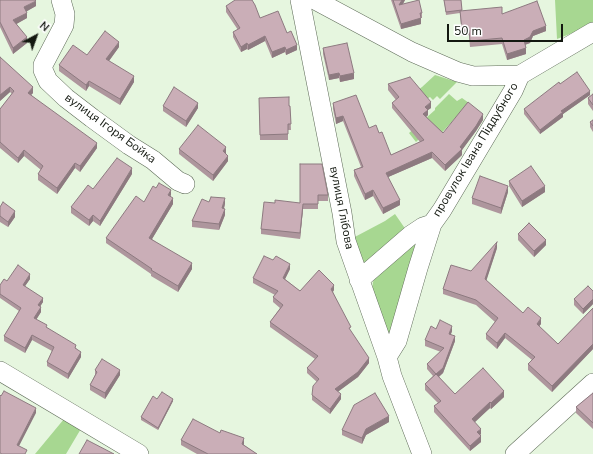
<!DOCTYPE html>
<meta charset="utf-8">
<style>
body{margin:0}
#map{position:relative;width:593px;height:454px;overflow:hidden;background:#e6f6df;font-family:"Nunito Sans",sans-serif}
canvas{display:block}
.north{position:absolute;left:16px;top:16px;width:40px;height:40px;-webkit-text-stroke:3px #fff;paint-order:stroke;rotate:41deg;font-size:11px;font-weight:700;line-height:16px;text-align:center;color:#131810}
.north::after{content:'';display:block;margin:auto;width:14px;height:18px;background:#131810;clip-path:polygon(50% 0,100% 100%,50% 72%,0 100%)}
.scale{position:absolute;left:447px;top:24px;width:116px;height:18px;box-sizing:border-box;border:2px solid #131810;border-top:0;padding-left:5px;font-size:12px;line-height:14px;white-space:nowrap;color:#131810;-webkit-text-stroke:3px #fff;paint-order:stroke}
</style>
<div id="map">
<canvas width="593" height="454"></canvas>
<div class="north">N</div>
<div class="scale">50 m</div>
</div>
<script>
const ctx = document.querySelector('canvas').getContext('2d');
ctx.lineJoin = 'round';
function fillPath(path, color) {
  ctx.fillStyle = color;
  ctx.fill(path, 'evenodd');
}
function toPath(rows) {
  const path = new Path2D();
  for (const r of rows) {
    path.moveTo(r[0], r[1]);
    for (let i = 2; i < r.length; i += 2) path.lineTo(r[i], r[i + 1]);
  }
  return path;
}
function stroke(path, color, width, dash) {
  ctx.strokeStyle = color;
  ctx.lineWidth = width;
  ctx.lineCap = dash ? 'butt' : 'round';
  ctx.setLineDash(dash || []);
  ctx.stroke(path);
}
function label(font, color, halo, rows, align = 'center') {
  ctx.font = font + ' "Nunito Sans",sans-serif';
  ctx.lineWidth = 3;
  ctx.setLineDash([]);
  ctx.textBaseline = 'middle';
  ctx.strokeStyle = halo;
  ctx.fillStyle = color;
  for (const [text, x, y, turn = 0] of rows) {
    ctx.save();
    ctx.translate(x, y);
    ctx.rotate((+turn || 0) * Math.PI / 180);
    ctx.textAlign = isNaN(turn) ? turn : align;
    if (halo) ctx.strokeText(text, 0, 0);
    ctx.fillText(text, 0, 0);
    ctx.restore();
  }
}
fillPath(toPath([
 [555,0,593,0,593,25,557,39],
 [435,75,457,82,440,99,437,96,433,100,430,97,427,99,410,96,422,87],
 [449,94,457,101,462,98,469,103,437,138,429,129,416,142,409,133,435,110,435,108],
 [395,214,404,227,405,234,366,264,359,260,351,239,385,221],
 [412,243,416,244,417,247,398,322,387,338,372,290,373,282,377,273],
 [64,419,82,427,66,454,35,454]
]), '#a7d791');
const minor = toPath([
 [61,0,65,14,64,25,43,65,43,70,48,81,66,98,92,118,129,145,153,160,178,181,185,184],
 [300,0,342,213,346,241,387,357,392,376,422,454],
 [315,0,412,52,458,72,473,76,520,75,593,32],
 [359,280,411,235,423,227,432,224],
 [387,357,397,341,418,268,432,224,442,210,513,91,520,75],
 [0,371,139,454],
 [515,454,593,383]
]);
stroke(minor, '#5e6b58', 20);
stroke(minor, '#fff', 19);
fillPath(toPath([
 [0,0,36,6,26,11,27,18,16,24,27,43,13,54,0,27],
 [391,0,405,0,403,4,422,13,422,18,421,18,421,24,401,29],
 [444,0,461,0,462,11,502,14,546,31,533,36,530,43,525,45,526,54,507,60,502,44,470,47,469,35,462,36,460,13,446,15],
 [226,6,260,18,287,33,297,50,286,55,285,52,272,58,265,41,248,50,247,49,241,52,233,37,233,32,238,30,226,12],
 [119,47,109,61,134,82,120,105,89,86,86,91,59,71,59,65,87,55],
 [323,48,354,79,340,82,339,78,329,80,323,54],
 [0,57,33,93,31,95,97,148,80,172,75,168,57,194,38,180,38,174,41,170,24,156,18,163,0,148,0,109,12,94,10,92,0,101],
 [388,84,431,108,428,110,428,115,426,117,443,133,483,120,476,131,462,150,462,155,445,171,432,158,388,177,400,205,383,214,373,196,365,200,354,176,354,170,361,167,343,121,336,124,333,109,333,103,369,128,379,133,391,155,420,142,392,108,392,103,396,100,388,90],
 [560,84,590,95,563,114,563,117,540,134,524,114,524,109],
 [593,94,593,111,588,104,588,98],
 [259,98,290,106,291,130,288,130,288,140,260,140],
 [163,106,198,108,186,127,163,111],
 [593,120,593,132,590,127,590,122],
 [179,149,226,153,228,161,213,181,179,154],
 [300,164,328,195,328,201,318,201,318,209,303,209,300,239,261,234,261,229,275,203,300,203],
 [132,174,100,226,93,221,89,226,71,213,71,207,93,189],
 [509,181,545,192,522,207,509,186],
 [508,192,501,214,472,204,472,198],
 [171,195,170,197,173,204,152,239,192,269,178,292,151,276,151,274,106,243,106,238],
 [225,204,224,209,225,215,219,230,192,227,192,221],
 [0,207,15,217,8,227,0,222],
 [518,234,546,245,534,257,518,240],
 [497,248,486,280,523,313,541,324,539,326,558,344,593,308,593,349,552,392,528,370,528,364,532,360,505,338,497,349,486,339,486,334,495,322,476,305,443,294,443,289,471,271],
 [290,269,285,279,300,291,334,290,333,292,351,332,369,363,358,377,338,391,341,399,330,414,312,400,312,395,317,382,307,373,307,368,315,359,270,327,270,322,280,308,273,302,273,297,275,295,253,283,253,278],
 [30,279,25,286,43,302,40,306,41,312,36,320,76,348,81,357,68,379,47,366,47,362,52,351,32,340,25,353,4,341,4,336,19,311,0,298,0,285,7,281],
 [593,291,593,304,583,314,574,305,574,299],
 [436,329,452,331,451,334,455,341,443,373,439,377,455,394,504,397,491,409,490,408,474,422,481,434,480,435,481,442,470,451,434,412,434,406,438,403,425,390,425,384,433,376,427,369,427,364,441,352,425,346,425,340],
 [95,370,120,375,105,399,90,390,90,385,95,375],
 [593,393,593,429,576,413,576,407],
 [157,399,173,401,158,430,141,420,141,417],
 [389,422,366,435,362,444,342,435,342,430],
 [220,433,244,444,244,445,257,454,197,454,181,445,181,440]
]), '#ae969d');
fillPath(toPath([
 [402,0,405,0,399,11,399,5],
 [36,1,36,6,24,13,24,7],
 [27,13,27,18,13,26,13,20],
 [421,18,421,24,401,29,401,24],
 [546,26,546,31,533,36,530,43,524,45,524,40,533,31],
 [265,36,265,41,248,50,248,45],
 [27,37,27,43,13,54,13,48],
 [119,42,119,47,106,65,106,59],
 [247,43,247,49,241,52,241,47],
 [297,45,297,50,286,55,286,50],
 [285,47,285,52,272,58,272,52],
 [526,48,526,54,507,60,507,54],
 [339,73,339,78,329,80,329,75],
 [354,73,354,79,340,82,340,76],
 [134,76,134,82,120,105,120,99],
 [89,81,89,86,86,91,86,85],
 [10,87,10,92,0,101,0,95],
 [33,87,33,93,28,98,28,93],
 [590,91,590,95,563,114,563,117,540,134,540,130,561,111],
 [431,102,431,108,428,110,428,115,423,120,423,114,425,107],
 [198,103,198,108,186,127,186,121],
 [483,114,483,120,476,131,462,150,462,155,445,171,445,165,460,147],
 [343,116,343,121,336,124,336,118],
 [97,143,97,148,80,172,80,166],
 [226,147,226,153,223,157,223,151],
 [24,150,24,156,18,163,18,158],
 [432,152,432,158,386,178,386,173],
 [228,156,228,161,213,181,213,175],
 [75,163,75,168,57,194,57,188],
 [132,168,132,174,100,226,100,221],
 [508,186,508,192,501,214,501,208],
 [545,186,545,192,522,207,522,201],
 [171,190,171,195,168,201,168,195],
 [373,190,373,196,365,200,365,194],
 [173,198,173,204,149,244,149,238],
 [225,198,225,204,222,214,222,208],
 [400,200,400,205,383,214,383,208],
 [303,204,303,209,300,239,300,233],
 [225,209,225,215,219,230,219,224],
 [15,211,15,217,8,227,8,222],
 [93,215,93,221,89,226,89,220],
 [546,240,546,245,534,257,534,251],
 [497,242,497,248,485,285,485,279],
 [192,263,192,269,178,292,178,286],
 [290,264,290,269,283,283,283,278],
 [30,274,30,279,23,289,23,285],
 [334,285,334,290,331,294,331,289],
 [43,298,43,302,38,310,38,305],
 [593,299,593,304,583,314,583,309],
 [41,307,41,312,34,323,34,318],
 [541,318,541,324,537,329,537,324],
 [452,326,452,331,449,339,449,334],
 [505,333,505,338,497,349,497,343],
 [32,335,32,340,25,353,25,348],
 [455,336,455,341,443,373,436,379,436,374],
 [593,344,593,349,552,392,552,386],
 [81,352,81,357,68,379,68,374],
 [369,358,369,363,358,377,335,394,335,389],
 [120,370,120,375,105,399,105,393],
 [504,391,504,397,491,409,491,403],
 [341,394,341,399,330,414,330,409],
 [173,399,173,401,158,430,158,428],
 [490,402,490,408,472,425,472,419],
 [36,408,36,413,17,450,17,445],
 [389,416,389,422,366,435,362,444,362,438,366,429],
 [481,429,481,434,477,438,477,432],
 [481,436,481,442,470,451,470,446],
 [244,438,244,444,242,450,242,444]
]), '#8d7a80');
const building = toPath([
 [0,0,35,0,36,1,24,7,27,13,13,20,27,37,13,48,0,22,0,0],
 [235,0,252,0,255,5,260,18,278,11,287,33,291,31,297,45,286,50,285,47,272,52,265,36,248,45,247,43,241,47,233,32,240,28,226,6,235,0],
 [393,0,402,0,399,5,419,0,422,13,420,13,421,18,401,24,393,0],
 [444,0,461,0,462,10,446,12,444,0],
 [537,1,546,26,533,31,530,37,524,40,526,48,507,54,502,38,470,41,469,30,462,30,460,11,502,7,502,14,537,1],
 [105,31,119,42,106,59,134,76,120,99,89,81,86,85,59,65,73,45,87,55,105,31],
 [347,43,354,73,340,76,339,73,329,75,323,48,347,43],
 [0,57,33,87,28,93,97,143,80,166,75,163,57,188,38,174,43,166,24,150,18,158,0,142,0,109,14,91,10,87,0,95,0,57],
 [577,72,590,91,561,111,563,112,540,130,524,109,559,82,560,84,577,72],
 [410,77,431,102,425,107,428,110,423,114,443,133,468,102,483,114,476,126,460,147,462,149,445,165,432,152,386,173,400,200,383,208,373,190,365,194,354,170,363,167,343,116,336,118,333,103,356,95,369,128,376,125,379,133,382,132,391,155,424,140,392,103,399,97,388,84,410,77],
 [174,87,198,103,186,121,163,106,174,87],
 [593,94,593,105,588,98,593,94],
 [289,97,289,106,290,106,291,124,288,124,288,134,260,135,259,98,289,97],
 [593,120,593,126,590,122,593,120],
 [198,125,226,147,223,151,228,156,213,175,179,149,198,125],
 [117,158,132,168,100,221,93,215,89,220,71,207,88,185,93,189,117,158],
 [300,164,322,164,328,195,318,195,318,204,303,204,300,233,261,229,264,202,275,203,275,200,300,203,300,164],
 [531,166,545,186,522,201,509,181,531,166],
 [480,176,508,186,501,208,472,198,480,176],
 [159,183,171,190,168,195,173,198,149,238,192,263,178,286,151,270,152,269,106,238,136,196,144,202,153,186,156,188,159,183],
 [211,197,225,198,222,208,225,209,219,224,192,221,202,199,209,202,211,197],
 [3,202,15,211,8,222,0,216,0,207,3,202],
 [529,223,546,240,534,251,518,234,529,223],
 [497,242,485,279,523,313,528,307,541,318,537,324,558,344,593,308,593,344,552,386,528,364,535,357,505,333,497,343,486,334,498,318,476,300,443,289,451,265,471,271,497,242],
 [264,256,273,260,276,256,290,264,283,278,300,291,319,270,334,285,331,289,351,327,349,328,369,358,358,372,335,389,341,394,330,409,312,395,313,386,319,379,307,368,318,356,270,322,283,305,273,297,278,291,253,278,264,256],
 [18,265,30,274,23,285,43,298,38,305,41,307,34,318,47,325,46,327,76,345,75,348,81,352,68,374,47,362,54,347,32,335,25,348,4,336,21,308,0,294,0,285,4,279,7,281,18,265],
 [588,286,593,291,593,299,583,309,574,299,588,286],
 [440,320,452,326,449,334,455,336,443,368,436,374,427,364,444,348,425,340,431,326,436,329,440,320],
 [102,359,120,370,105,393,90,385,97,372,95,370,102,359],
 [483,368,504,391,491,403,490,402,472,419,481,429,477,432,481,436,470,446,434,406,441,401,425,384,436,374,455,394,483,368],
 [4,391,36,408,17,445,27,450,25,454,2,454,0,453,0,395,1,396,4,391],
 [162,392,173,399,158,428,141,417,153,396,157,399,162,392],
 [375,393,389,416,366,429,362,438,342,430,354,405,375,393],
 [593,393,593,423,576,407,593,393],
 [193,419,220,433,221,430,244,438,242,444,257,454,208,454,181,440,193,419],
 [87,440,114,454,79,454,87,440]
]);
fillPath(building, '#caaeb7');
stroke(building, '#8d7a80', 1);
label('12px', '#131810', '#fff', [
 ["вулиця Ігоря Бойка",110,129,36],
 ["провулок Івана Піддубного",476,150,-59],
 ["вулиця Глібова",341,208,79]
]);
</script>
